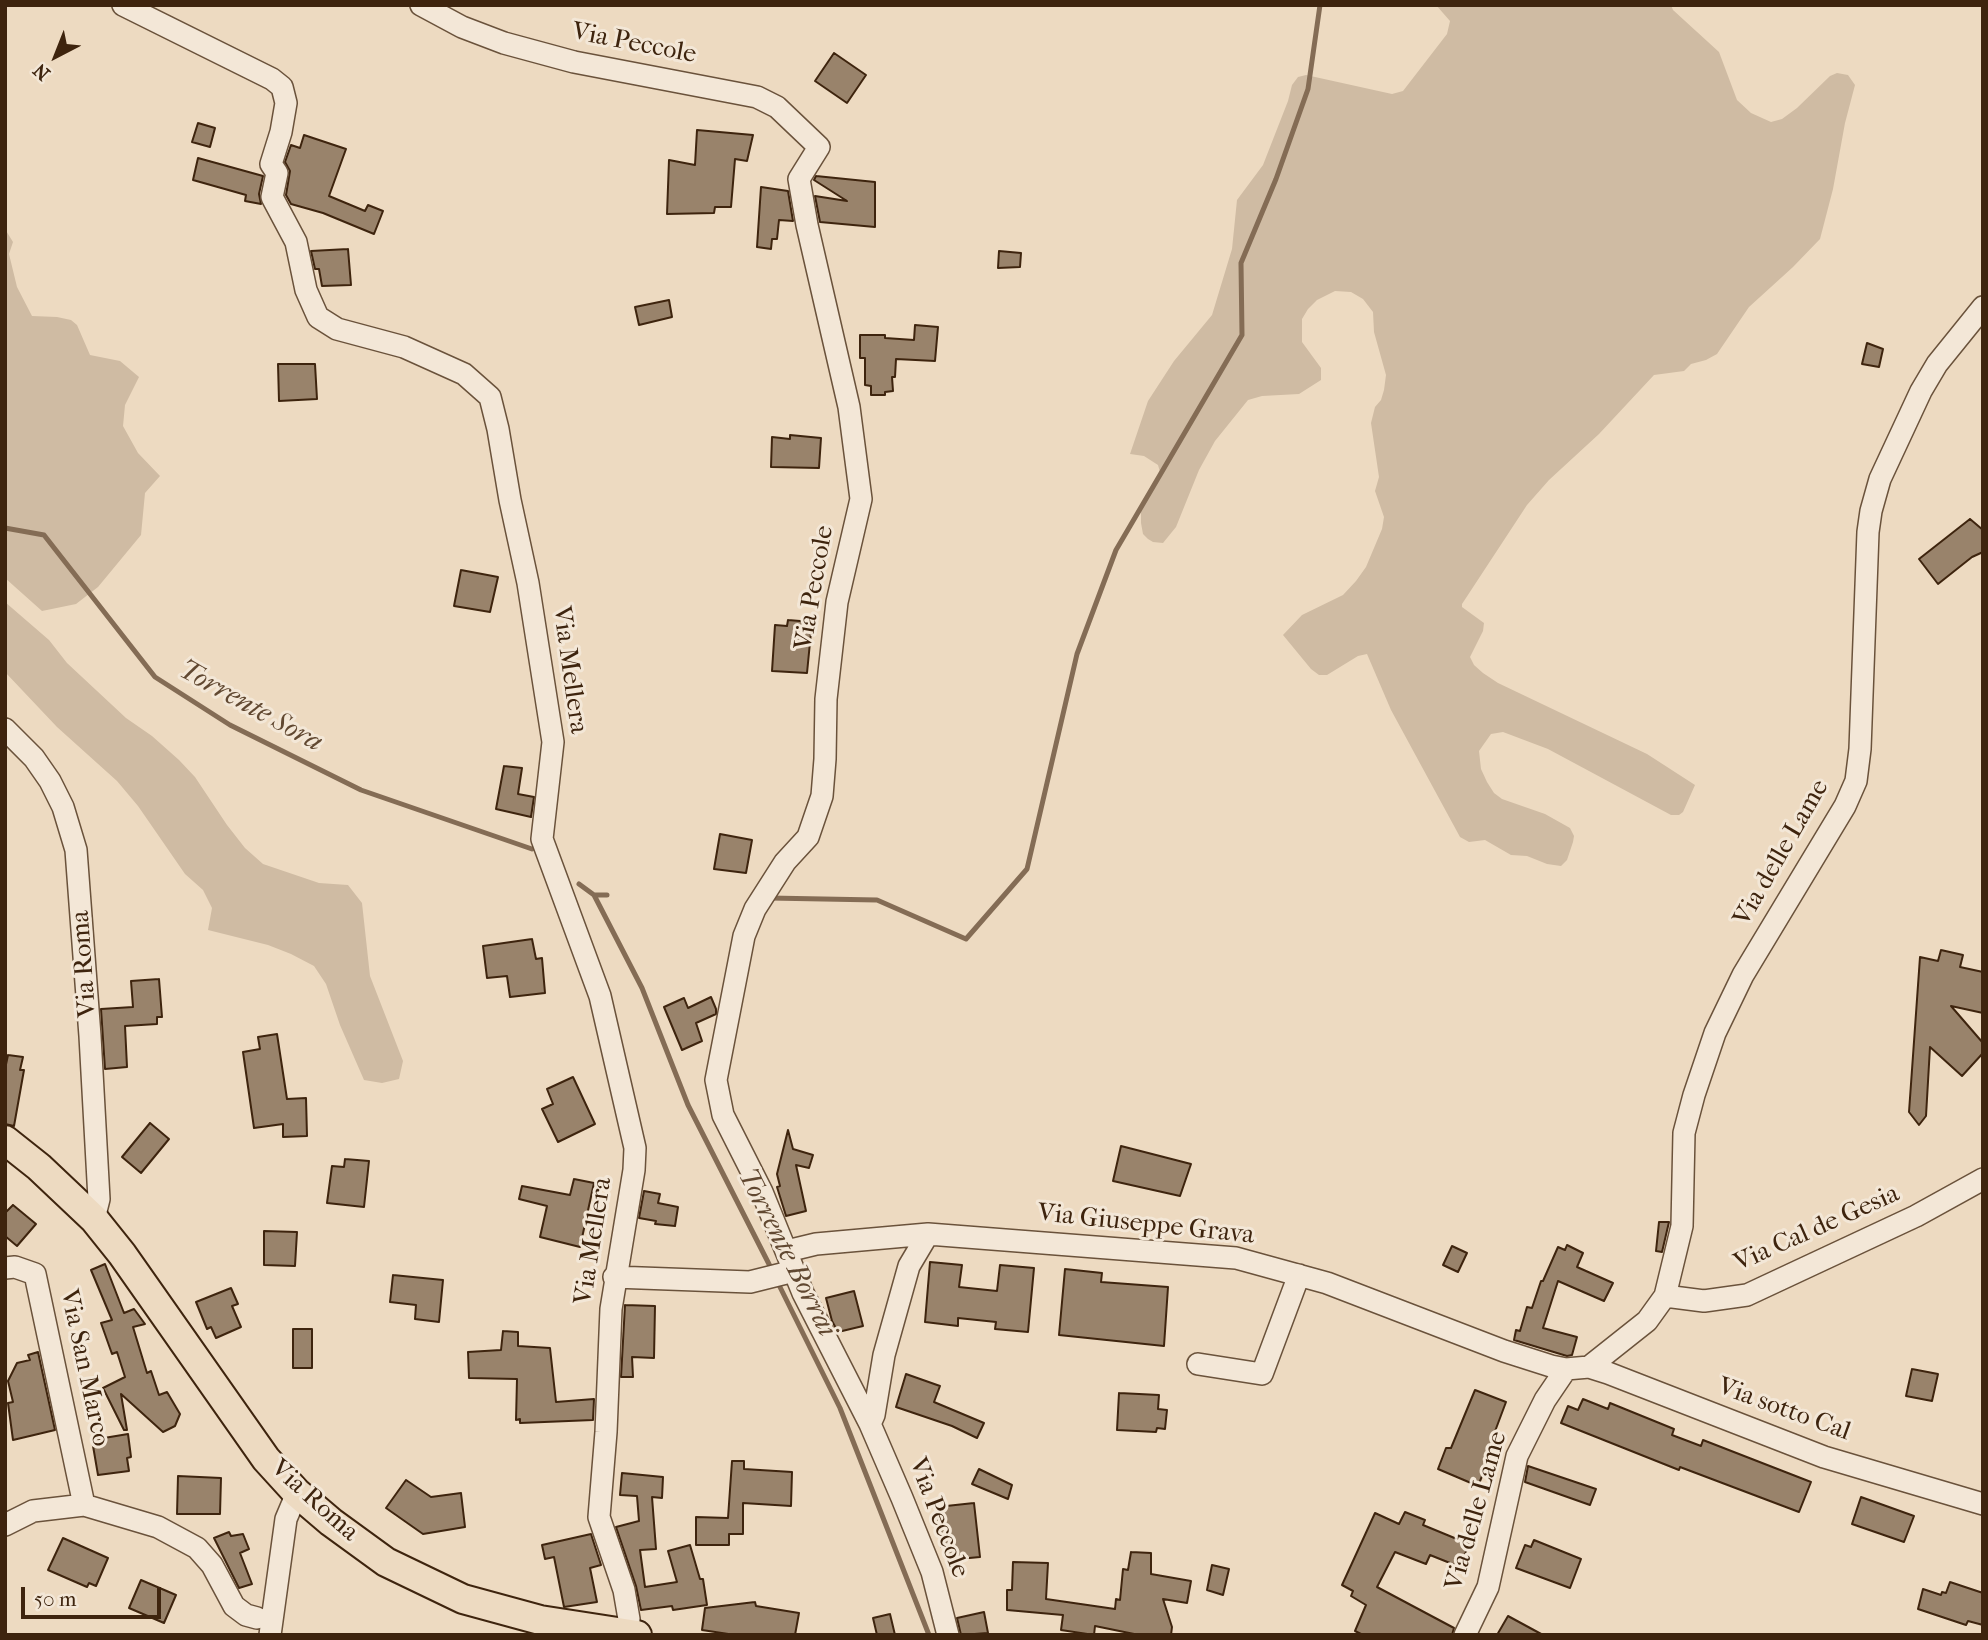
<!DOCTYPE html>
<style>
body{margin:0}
#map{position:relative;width:1988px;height:1640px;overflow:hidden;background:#eddac1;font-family:"IM FELL French Canon",serif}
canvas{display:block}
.frame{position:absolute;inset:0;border:7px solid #3e240e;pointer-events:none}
.north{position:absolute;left:21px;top:21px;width:70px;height:70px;-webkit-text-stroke:5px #f3e7d7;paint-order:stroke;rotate:222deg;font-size:19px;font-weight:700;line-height:28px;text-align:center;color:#3e240e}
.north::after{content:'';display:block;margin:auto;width:24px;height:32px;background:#3e240e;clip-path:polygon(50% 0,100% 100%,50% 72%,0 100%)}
.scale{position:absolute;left:21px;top:1587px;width:140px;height:32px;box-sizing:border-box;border:4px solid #3e240e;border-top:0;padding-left:9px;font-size:21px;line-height:24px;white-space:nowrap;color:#3e240e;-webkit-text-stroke:5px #f3e7d7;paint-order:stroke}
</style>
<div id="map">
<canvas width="1988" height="1640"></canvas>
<div class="frame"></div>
<div class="north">N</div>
<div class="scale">50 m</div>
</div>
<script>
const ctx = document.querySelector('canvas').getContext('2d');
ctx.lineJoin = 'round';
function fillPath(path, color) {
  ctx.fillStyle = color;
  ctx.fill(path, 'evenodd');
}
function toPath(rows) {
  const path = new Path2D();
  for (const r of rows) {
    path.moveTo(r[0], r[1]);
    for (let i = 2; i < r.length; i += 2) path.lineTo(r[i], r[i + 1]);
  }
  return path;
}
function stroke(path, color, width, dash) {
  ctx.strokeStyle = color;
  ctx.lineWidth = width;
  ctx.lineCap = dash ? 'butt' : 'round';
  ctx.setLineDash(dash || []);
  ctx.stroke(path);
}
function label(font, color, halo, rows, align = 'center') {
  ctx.font = font + ' "IM FELL French Canon",serif';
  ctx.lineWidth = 6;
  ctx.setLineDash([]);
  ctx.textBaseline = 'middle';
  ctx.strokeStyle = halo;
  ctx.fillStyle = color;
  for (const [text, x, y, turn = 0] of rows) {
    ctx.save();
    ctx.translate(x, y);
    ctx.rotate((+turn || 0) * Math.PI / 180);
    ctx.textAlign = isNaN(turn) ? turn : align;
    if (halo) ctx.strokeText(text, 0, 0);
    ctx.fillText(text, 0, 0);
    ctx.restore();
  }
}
fillPath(toPath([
 [1436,5,1671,5,1673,10,1719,52,1737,100,1751,113,1771,122,1782,119,1797,108,1830,76,1837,73,1848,75,1855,85,1845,123,1833,189,1820,239,1793,267,1749,307,1717,354,1706,360,1691,364,1684,371,1654,375,1599,434,1549,480,1527,505,1462,604,1462,607,1484,623,1483,631,1470,657,1474,665,1483,673,1498,683,1647,754,1695,785,1683,812,1679,815,1671,815,1548,749,1503,732,1491,734,1479,751,1481,769,1487,782,1494,793,1502,799,1545,814,1570,828,1574,836,1573,842,1567,860,1561,866,1547,864,1527,856,1511,855,1485,840,1469,842,1460,837,1391,710,1367,654,1358,656,1327,675,1319,675,1311,669,1283,635,1302,615,1343,595,1356,581,1366,567,1382,529,1384,517,1375,491,1379,477,1371,423,1375,407,1381,400,1384,390,1386,375,1374,332,1373,312,1363,299,1351,292,1335,291,1317,300,1308,309,1302,319,1302,342,1321,368,1321,380,1299,394,1262,396,1248,400,1215,441,1199,470,1176,527,1163,543,1153,542,1148,539,1143,534,1141,523,1141,508,1160,472,1158,465,1144,456,1130,454,1148,401,1174,361,1212,315,1232,249,1237,200,1263,165,1288,101,1292,85,1298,77,1306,75,1392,94,1403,91,1447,34,1450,21],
 [5,229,13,242,9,254,17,287,32,316,57,317,71,320,77,325,90,355,120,361,139,377,125,405,123,426,138,453,160,476,145,493,141,535,98,587,76,604,42,611,5,578],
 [5,602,49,640,67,663,126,718,152,736,179,760,195,777,227,825,245,848,263,864,319,883,348,885,362,903,370,976,403,1061,399,1079,382,1083,364,1080,340,1025,326,984,314,966,291,954,268,945,208,930,212,908,203,890,185,874,138,806,117,781,57,727,5,672]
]), '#cfbba3');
stroke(toPath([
 [5,528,44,535,155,677,230,725,361,790,532,849],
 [579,884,594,895,607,895],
 [594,895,642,988,688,1105,773,1272],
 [769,898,877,900,966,939,1027,869,1077,654,1116,550,1242,335,1241,263,1276,179,1308,89,1320,5],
 [777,1281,840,1408,929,1635]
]), '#846c55', 5);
const building = toPath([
 [834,53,866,75,847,103,815,81,834,53],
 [198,123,215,128,210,147,192,142,198,123],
 [697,130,753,135,747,161,735,159,731,207,715,207,714,213,667,214,669,160,695,165,697,130],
 [304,135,346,149,329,196,365,211,368,205,383,211,374,234,323,213,291,204,286,195,290,171,285,162,291,145,300,148,304,135],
 [198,158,263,176,259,194,261,204,245,201,246,195,193,180,198,158],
 [816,176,875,182,875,227,820,222,815,196,847,201,814,180,816,176],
 [761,187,788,191,793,221,779,220,777,239,772,239,771,249,757,247,761,187],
 [348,249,351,285,322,286,319,269,315,269,311,251,348,249],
 [999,251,1021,253,1020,267,998,268,999,251],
 [669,300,672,317,639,325,635,307,669,300],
 [915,325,938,327,935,361,896,359,895,377,892,377,893,391,885,392,885,395,871,395,871,386,865,385,865,358,860,358,860,335,885,335,885,338,914,340,915,325],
 [1867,343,1883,349,1879,367,1862,364,1867,343],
 [278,364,315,364,317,399,279,401,278,364],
 [790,435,821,438,819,468,771,467,772,437,790,439,790,435],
 [1970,519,1983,530,1983,552,1972,557,1938,584,1919,559,1970,519],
 [461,570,498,577,490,612,454,606,461,570],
 [788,620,812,622,807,673,772,671,775,625,787,626,788,620],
 [504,766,522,768,518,794,534,797,531,817,496,809,504,766],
 [720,834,752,840,746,873,714,869,720,834],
 [532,939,536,959,542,958,545,993,510,997,507,976,487,978,483,946,532,939],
 [1941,950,1963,955,1960,967,1983,972,1983,1013,1951,1006,1983,1043,1983,1053,1962,1076,1930,1047,1926,1116,1919,1125,1909,1112,1920,957,1938,961,1941,950],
 [159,979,162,1017,157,1017,157,1024,125,1026,127,1067,105,1069,101,1009,133,1007,131,981,159,979],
 [711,997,716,1009,716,1014,696,1023,702,1041,682,1050,664,1007,684,998,688,1008,711,997],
 [277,1034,287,1099,306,1098,307,1136,283,1137,283,1124,254,1128,243,1052,260,1049,258,1037,277,1034],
 [8,1055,23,1057,20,1070,24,1070,14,1126,5,1124,5,1069,8,1055],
 [573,1077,595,1124,558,1142,542,1109,553,1104,547,1089,573,1077],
 [150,1123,169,1139,141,1173,122,1157,150,1123],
 [788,1130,793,1149,813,1155,809,1168,796,1165,806,1211,786,1216,777,1187,780,1186,777,1174,788,1130],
 [1121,1146,1191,1164,1180,1196,1113,1181,1121,1146],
 [345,1159,369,1161,364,1207,327,1203,332,1166,344,1167,345,1159],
 [574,1179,594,1183,580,1247,540,1237,547,1206,519,1199,522,1186,570,1195,574,1179],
 [644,1191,660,1194,658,1203,678,1207,675,1226,655,1224,656,1221,639,1218,644,1191],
 [13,1205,36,1224,17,1246,5,1236,5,1213,13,1205],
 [1659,1222,1669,1222,1662,1252,1656,1251,1659,1222],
 [264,1231,297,1232,295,1266,264,1265,264,1231],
 [1567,1245,1583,1253,1577,1267,1613,1283,1604,1301,1558,1281,1543,1328,1577,1337,1572,1355,1567,1356,1514,1340,1516,1330,1520,1331,1527,1307,1532,1308,1541,1281,1543,1281,1558,1247,1565,1250,1567,1245],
 [1452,1246,1467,1253,1458,1272,1443,1265,1452,1246],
 [930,1262,962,1265,959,1287,997,1291,1000,1265,1034,1268,1028,1332,995,1329,996,1322,958,1318,958,1326,925,1322,930,1262],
 [105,1264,124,1313,134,1309,145,1324,133,1327,147,1373,151,1371,159,1395,167,1392,180,1414,175,1426,163,1432,121,1394,127,1430,124,1430,103,1388,125,1377,117,1352,112,1354,101,1323,112,1320,91,1270,105,1264],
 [1065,1269,1102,1273,1101,1282,1168,1287,1164,1346,1059,1335,1065,1269],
 [393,1275,443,1280,439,1322,415,1319,416,1305,390,1302,393,1275],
 [231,1288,238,1304,232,1306,241,1327,216,1338,211,1327,207,1329,196,1302,231,1288],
 [854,1291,863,1326,838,1332,832,1321,826,1298,854,1291],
 [625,1305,655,1306,654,1358,632,1357,633,1377,621,1377,625,1305],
 [293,1329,312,1329,312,1368,293,1368,293,1329],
 [503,1331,518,1332,518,1346,550,1348,556,1402,594,1399,593,1420,520,1423,520,1419,516,1420,517,1379,469,1378,468,1352,501,1350,503,1331],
 [38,1352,55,1430,13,1440,8,1403,13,1402,8,1381,17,1363,30,1360,28,1355,38,1352],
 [1912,1369,1938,1374,1932,1401,1906,1396,1912,1369],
 [906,1374,940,1386,934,1402,984,1423,977,1438,952,1426,896,1407,906,1374],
 [1475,1390,1506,1402,1494,1434,1498,1437,1478,1486,1438,1469,1446,1448,1451,1448,1475,1390],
 [1119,1393,1159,1395,1158,1409,1167,1410,1165,1429,1157,1428,1156,1432,1117,1430,1119,1393],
 [1583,1399,1608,1409,1610,1403,1674,1429,1672,1435,1701,1446,1703,1440,1811,1482,1799,1512,1680,1467,1679,1470,1561,1423,1568,1406,1578,1410,1583,1399],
 [128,1434,131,1457,127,1458,129,1471,98,1475,92,1440,128,1434],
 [732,1461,744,1461,744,1469,792,1472,791,1506,743,1503,743,1534,729,1534,729,1545,696,1545,696,1517,728,1518,732,1461],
 [1528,1466,1596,1489,1590,1505,1525,1482,1528,1466],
 [979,1469,1012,1485,1008,1499,972,1484,979,1469],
 [622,1473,663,1477,662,1498,652,1497,656,1549,640,1550,645,1587,677,1582,668,1551,690,1545,700,1579,703,1579,707,1605,673,1610,672,1606,641,1610,636,1586,616,1527,639,1521,637,1496,620,1495,622,1473],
 [178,1476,221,1478,220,1514,177,1514,178,1476],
 [406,1480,431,1497,461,1493,465,1527,423,1534,386,1508,406,1480],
 [1861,1497,1914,1516,1904,1542,1852,1524,1861,1497],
 [974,1503,980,1557,948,1560,947,1546,941,1547,937,1507,974,1503],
 [1405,1512,1425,1520,1423,1525,1469,1544,1460,1567,1430,1555,1426,1564,1395,1552,1377,1587,1454,1628,1452,1635,1363,1635,1355,1631,1366,1605,1351,1596,1353,1591,1342,1585,1375,1513,1399,1524,1405,1512],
 [229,1532,231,1536,243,1534,249,1549,240,1553,252,1584,239,1588,214,1538,229,1532],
 [591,1534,601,1565,590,1568,597,1602,564,1607,554,1557,545,1559,542,1545,591,1534],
 [63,1538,108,1558,96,1586,89,1583,87,1587,48,1570,63,1538],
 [1534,1540,1581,1559,1570,1588,1516,1568,1525,1545,1531,1547,1534,1540],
 [1131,1552,1151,1553,1151,1574,1191,1581,1187,1603,1163,1599,1172,1627,1171,1635,1139,1635,1095,1626,1094,1635,1061,1630,1063,1615,1007,1610,1007,1590,1012,1590,1013,1562,1048,1563,1046,1599,1115,1609,1116,1599,1120,1600,1123,1569,1128,1570,1131,1552],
 [1212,1565,1229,1569,1223,1595,1207,1590,1212,1565],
 [141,1580,176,1595,164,1623,129,1608,141,1580],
 [1950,1582,1983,1593,1983,1625,1968,1621,1966,1625,1918,1609,1923,1589,1941,1595,1942,1592,1946,1593,1950,1582],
 [755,1602,756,1606,799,1613,795,1635,735,1635,702,1630,705,1608,755,1602],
 [984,1612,988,1633,961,1635,957,1618,984,1612],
 [890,1614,895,1635,877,1635,873,1618,890,1614],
 [1508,1616,1543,1635,1497,1635,1508,1616]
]);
fillPath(building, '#99836b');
stroke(building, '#3e240e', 2);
const minor = toPath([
 [123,5,272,79,282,87,286,103,281,132,271,164,277,173,272,197,296,242,306,290,318,317,337,329,404,347,464,374,490,397,498,429,510,500,528,583,553,742,542,839,600,996,635,1148,634,1170,611,1309,606,1432,599,1517,624,1590,629,1619,628,1633],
 [421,5,462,27,504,43,574,62,757,97,777,107,819,147,799,179,807,225,849,407,861,499,837,602,826,699,825,759,822,796,808,837,785,862,755,909,744,936,716,1080,723,1115,762,1192,803,1293,870,1424,902,1498,932,1572,948,1635],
 [5,729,34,758,50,781,63,807,76,850,90,1036,99,1199,94,1219],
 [787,1251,816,1244,928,1234,1236,1258,1327,1283,1504,1351,1551,1366,1566,1369,1589,1367,1608,1373,1824,1457,1983,1504],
 [5,1268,15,1267,35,1274,84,1505],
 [614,1277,750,1282,794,1271],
 [1665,1296,1704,1301,1747,1295,1916,1216,1983,1179],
 [1198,1364,1262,1374,1299,1275],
 [1589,1367,1647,1321,1665,1296,1682,1226,1684,1133,1694,1095,1715,1033,1743,975,1845,806,1856,781,1860,749,1868,532,1871,511,1880,479,1921,391,1937,364,1983,307],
 [870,1424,874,1415,884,1355,909,1266,928,1234],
 [5,1525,33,1511,84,1505,158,1527,197,1548,212,1565,234,1606,246,1615,257,1618],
 [270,1635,286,1519,297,1493],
 [1465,1635,1488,1587,1517,1456,1545,1400,1566,1369]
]);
const major = toPath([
 [5,1140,39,1167,94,1219,122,1254,266,1459,297,1493,331,1522,386,1562,463,1599,540,1620,637,1635]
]);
stroke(minor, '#6a523b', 24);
stroke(major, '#3e240e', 32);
stroke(minor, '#f3e7d7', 21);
stroke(major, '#eddac1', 28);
label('26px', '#3e240e', '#f3e7d7', [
 ["Via Peccole",634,44,11],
 ["Via Peccole",815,588,-80],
 ["Via Mellera",569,670,82],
 ["Via delle Lame",1782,853,-60],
 ["Via Roma",85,964,-94],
 ["Via Giuseppe Grava",1146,1225,6],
 ["Via Cal de Gesia",1817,1229,-24],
 ["Via Mellera",594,1241,-81],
 ["Via San Marco",84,1368,78],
 ["Via sotto Cal",1784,1410,20],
 ["Via Roma",314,1501,42],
 ["Via delle Lame",1477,1511,-74],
 ["Via Peccole",938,1518,69]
]);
label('italic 28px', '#614831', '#f3e7d7', [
 ["Torrente Sora",250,707,29],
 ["Torrente Borrai",786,1253,63]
]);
</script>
